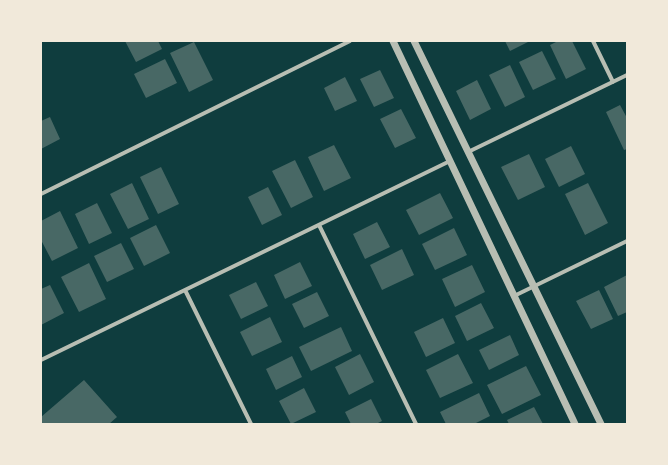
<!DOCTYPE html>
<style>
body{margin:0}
#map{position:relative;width:668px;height:465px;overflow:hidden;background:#0f3d3e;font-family:Spectral,serif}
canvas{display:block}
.frame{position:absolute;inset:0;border:42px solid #f1e9da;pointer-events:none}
</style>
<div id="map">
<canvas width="668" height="465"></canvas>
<div class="frame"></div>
</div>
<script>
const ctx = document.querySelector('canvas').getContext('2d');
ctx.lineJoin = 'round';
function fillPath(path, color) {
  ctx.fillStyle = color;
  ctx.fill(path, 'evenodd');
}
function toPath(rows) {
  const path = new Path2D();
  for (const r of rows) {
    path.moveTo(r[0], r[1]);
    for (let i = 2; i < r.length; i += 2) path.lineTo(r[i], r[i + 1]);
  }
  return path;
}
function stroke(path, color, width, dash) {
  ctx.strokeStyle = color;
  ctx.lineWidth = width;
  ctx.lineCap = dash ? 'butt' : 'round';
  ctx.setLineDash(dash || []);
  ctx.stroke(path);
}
fillPath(toPath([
 [125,41,158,41,162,49,136,62],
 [505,41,530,41,510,51],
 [558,41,572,41,586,69,566,79,550,45],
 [194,42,213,80,189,92,170,53],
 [542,51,556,79,533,90,519,62],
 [165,59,177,83,146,98,134,74],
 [510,65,525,97,505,107,489,75],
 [380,70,394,98,374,107,360,79],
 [345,77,357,101,335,111,324,88],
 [477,80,491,109,470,120,456,91],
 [620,105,627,118,627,149,624,150,606,112],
 [401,109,416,138,395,148,380,119],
 [50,117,60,139,41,149,41,121],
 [334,145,351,178,324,191,308,157],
 [571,146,585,174,559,187,545,159],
 [529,154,545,187,518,200,501,167],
 [295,160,313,197,291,208,272,171],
 [161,167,179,204,158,214,140,177],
 [132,183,149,219,128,229,110,194],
 [588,183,608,223,585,235,565,194],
 [268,187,282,215,262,225,248,197],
 [440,193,453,218,419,235,406,210],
 [97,203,112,233,89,244,75,214],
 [60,211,78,248,52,261,41,240,41,221],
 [377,222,390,247,365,259,353,234],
 [156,225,170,253,144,266,130,238],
 [454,228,467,255,435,270,422,244],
 [121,243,134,269,107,282,94,256],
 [402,249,414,275,382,290,370,265],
 [300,262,312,286,285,299,274,275],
 [89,263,106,299,79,312,61,277],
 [472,265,485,292,455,307,442,279],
 [627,275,627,312,618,316,604,287],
 [256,282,268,306,241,319,229,295],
 [50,285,64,313,41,325,41,289],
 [599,290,613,319,591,329,576,301],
 [317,292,329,316,304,328,292,304],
 [481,303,494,328,467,341,455,316],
 [270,317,282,342,252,356,240,332],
 [443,318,455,343,426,357,414,332],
 [341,327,352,351,311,371,299,347],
 [510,335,519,355,489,370,479,350],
 [360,354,374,382,349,395,335,367],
 [458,354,473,383,440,398,426,370],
 [292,356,302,377,276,390,266,369],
 [526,366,541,395,502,414,487,385],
 [84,380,117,417,109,424,41,424,41,417],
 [304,388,316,412,291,424,279,401],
 [479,393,490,416,474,424,446,424,440,412],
 [371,399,382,421,376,424,351,424,345,412],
 [534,407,543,424,509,424,507,420]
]), '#486865');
stroke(toPath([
 [593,41,613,82],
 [468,152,627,75],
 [41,194,350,41],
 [319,225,416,424],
 [185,290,251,424],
 [514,296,627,241],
 [41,360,450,161]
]), '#b8beb3', 4);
stroke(toPath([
 [393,41,575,424],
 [414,41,601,424]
]), '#b8beb3', 7);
</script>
